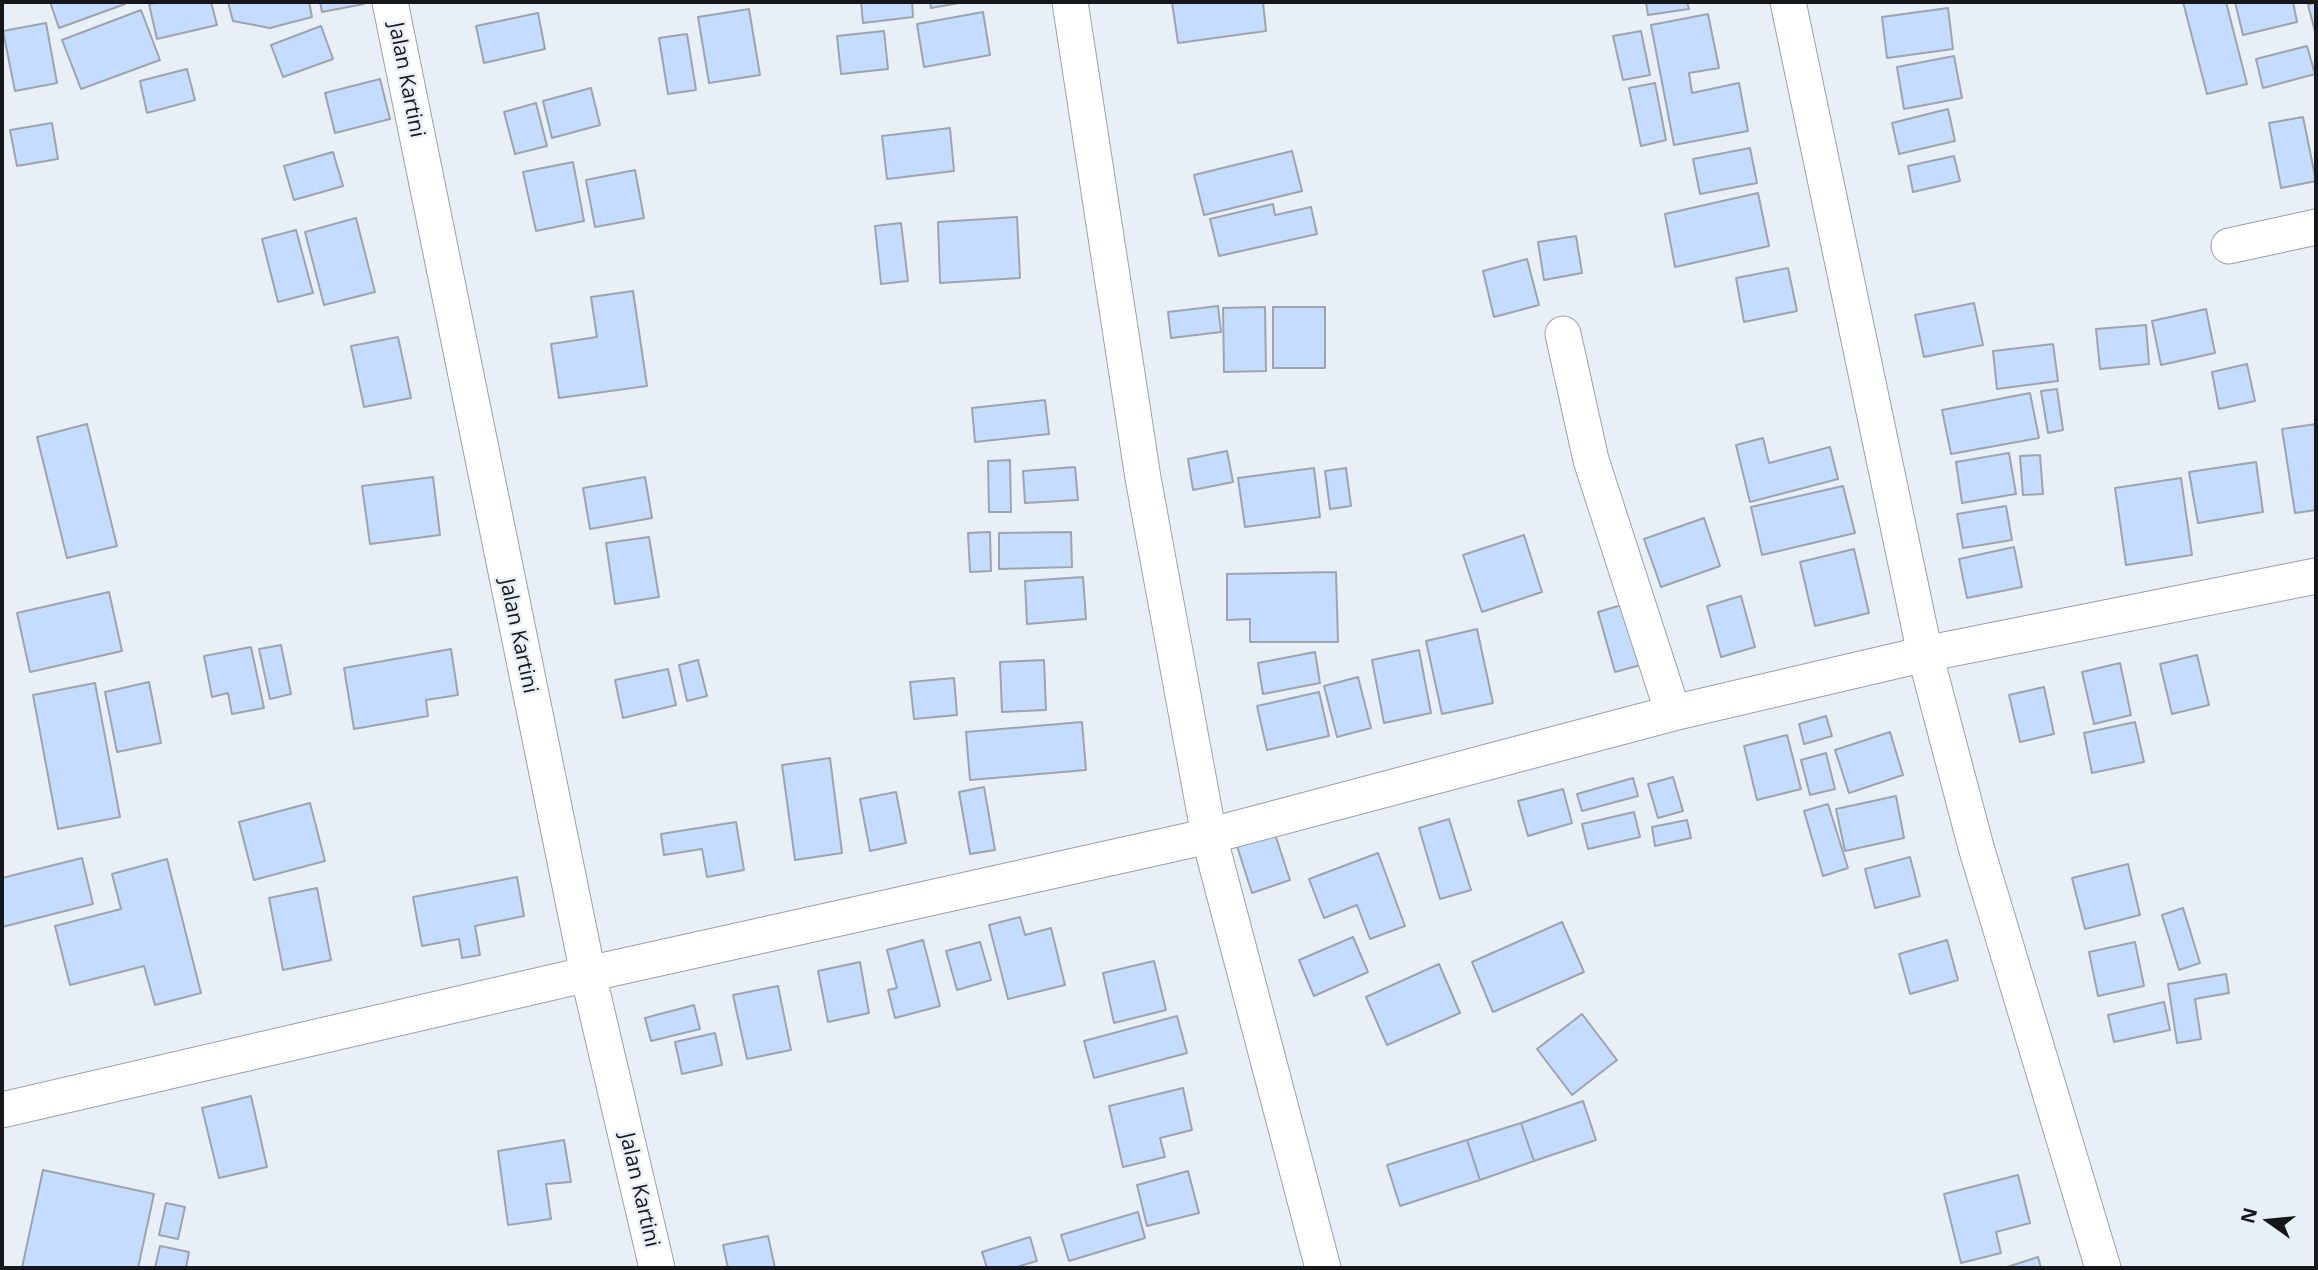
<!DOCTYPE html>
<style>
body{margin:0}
#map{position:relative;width:2318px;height:1270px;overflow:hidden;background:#e9eff7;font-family:"Open Sans",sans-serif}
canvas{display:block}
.frame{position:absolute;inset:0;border:4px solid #15171a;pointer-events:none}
.north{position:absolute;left:2234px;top:1186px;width:70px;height:70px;-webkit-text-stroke:5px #e9eff7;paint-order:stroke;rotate:285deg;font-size:19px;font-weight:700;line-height:28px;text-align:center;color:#15171a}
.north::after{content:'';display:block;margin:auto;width:24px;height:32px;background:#15171a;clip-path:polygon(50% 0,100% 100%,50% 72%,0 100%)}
</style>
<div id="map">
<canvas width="2318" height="1270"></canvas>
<div class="frame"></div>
<div class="north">N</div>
</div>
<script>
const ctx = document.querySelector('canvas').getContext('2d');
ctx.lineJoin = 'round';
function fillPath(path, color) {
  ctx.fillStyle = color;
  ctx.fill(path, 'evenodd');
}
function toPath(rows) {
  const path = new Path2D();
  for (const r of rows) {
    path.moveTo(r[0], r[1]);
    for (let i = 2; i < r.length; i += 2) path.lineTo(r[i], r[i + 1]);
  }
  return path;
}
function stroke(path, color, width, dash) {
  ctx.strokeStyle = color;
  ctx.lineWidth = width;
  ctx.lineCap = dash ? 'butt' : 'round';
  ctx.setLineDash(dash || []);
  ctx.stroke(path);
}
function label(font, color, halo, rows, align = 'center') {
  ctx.font = font + ' "Open Sans",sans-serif';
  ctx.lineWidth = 5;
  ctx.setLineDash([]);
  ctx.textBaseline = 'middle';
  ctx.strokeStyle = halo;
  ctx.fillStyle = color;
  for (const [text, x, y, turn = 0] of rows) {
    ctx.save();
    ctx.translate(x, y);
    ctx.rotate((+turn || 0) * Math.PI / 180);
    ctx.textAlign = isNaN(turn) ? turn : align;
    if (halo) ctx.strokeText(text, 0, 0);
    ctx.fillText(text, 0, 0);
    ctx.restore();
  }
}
const building = toPath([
 [50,2,125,2,125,4,59,28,50,2],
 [161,2,211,2,217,25,157,39,149,4,161,2],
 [228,2,309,2,312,17,270,28,233,21,228,2],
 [320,2,363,2,364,4,322,12,320,2],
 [861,2,912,2,913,17,863,23,861,2],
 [930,2,965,2,931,8,930,2],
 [1172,2,1263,2,1266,31,1178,43,1172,2],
 [1646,2,1687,2,1689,9,1648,15,1646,2],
 [2183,2,2226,2,2247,84,2207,94,2183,2],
 [2235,2,2293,2,2297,22,2243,35,2235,2],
 [2316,2,2316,35,2308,5,2316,2],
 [1948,8,1953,49,1887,58,1882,17,1948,8],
 [749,9,760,75,709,83,698,17,749,9],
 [141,10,160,60,81,89,62,40,141,10],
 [983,12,990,55,924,67,917,24,983,12],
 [538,13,545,49,484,63,476,26,538,13],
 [1708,14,1719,68,1689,73,1692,93,1739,83,1748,131,1674,145,1651,25,1708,14],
 [46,23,57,83,15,91,3,31,46,23],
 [321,26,333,59,283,77,271,45,321,26],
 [884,31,888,69,841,74,837,36,884,31],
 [1641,31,1650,75,1623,80,1613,36,1641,31],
 [687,34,696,90,668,94,659,38,687,34],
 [2307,46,2315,74,2263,88,2256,59,2307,46],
 [1954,56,1962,98,1904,109,1897,67,1954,56],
 [187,69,195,100,147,113,140,81,187,69],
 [380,79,390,119,335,133,325,93,380,79],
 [1655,83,1666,140,1641,146,1629,88,1655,83],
 [591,88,600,125,552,138,543,101,591,88],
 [536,103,547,146,515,154,504,112,536,103],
 [1948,109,1955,141,1899,154,1892,123,1948,109],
 [2303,117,2316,181,2281,188,2269,123,2303,117],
 [52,123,58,159,17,166,10,130,52,123],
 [950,128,954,171,887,179,882,136,950,128],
 [1750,148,1757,183,1700,194,1693,159,1750,148],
 [1292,151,1302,191,1204,215,1194,175,1292,151],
 [333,152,343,186,294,200,284,166,333,152],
 [1954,156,1960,181,1913,192,1908,166,1954,156],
 [573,162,584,221,536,231,523,172,573,162],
 [635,170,644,218,595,227,586,180,635,170],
 [1758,193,1769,246,1675,267,1665,214,1758,193],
 [1273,204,1275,215,1311,207,1317,234,1219,256,1210,219,1273,204],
 [1017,217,1020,278,940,283,938,222,1017,217],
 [356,218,375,292,324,305,305,232,356,218],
 [901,223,908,281,881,284,875,226,901,223],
 [296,230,313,293,278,302,262,239,296,230],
 [1576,236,1582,273,1544,280,1538,242,1576,236],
 [1527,259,1539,305,1494,317,1483,271,1527,259],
 [1788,268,1797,311,1744,322,1736,278,1788,268],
 [633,291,647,386,559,398,551,344,597,337,591,297,633,291],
 [1974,303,1983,345,1924,357,1915,315,1974,303],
 [1218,306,1221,332,1171,338,1168,312,1218,306],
 [1265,307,1266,371,1224,372,1223,308,1265,307],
 [1273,307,1325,307,1325,368,1273,368,1273,307],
 [2206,309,2215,353,2161,365,2152,321,2206,309],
 [2146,325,2149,364,2100,369,2096,329,2146,325],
 [398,337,411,398,364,407,351,346,398,337],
 [2053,344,2058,381,1997,389,1993,351,2053,344],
 [2247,364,2255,401,2219,409,2212,372,2247,364],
 [2057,389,2063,430,2048,433,2041,391,2057,389],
 [2030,393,2039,438,1951,454,1942,410,2030,393],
 [1045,400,1049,434,975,442,972,408,1045,400],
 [87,424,117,546,67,558,37,437,87,424],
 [2316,424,2316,510,2295,513,2282,429,2316,424],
 [1763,438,1769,463,1830,447,1838,479,1750,502,1736,445,1763,438],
 [1227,451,1233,482,1193,490,1188,459,1227,451],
 [2009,453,2016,494,1962,503,1956,462,2009,453],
 [2040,455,2043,494,2023,495,2020,456,2040,455],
 [1010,460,1011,512,989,512,988,461,1010,460],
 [2256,462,2263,512,2198,523,2189,472,2256,462],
 [1075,467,1078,500,1025,503,1023,471,1075,467],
 [1314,468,1320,517,1245,527,1238,478,1314,468],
 [1346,468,1351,506,1330,509,1325,471,1346,468],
 [433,477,440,535,370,544,362,486,433,477],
 [645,477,652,518,590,529,583,488,645,477],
 [2181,478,2192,555,2126,565,2115,488,2181,478],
 [1843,486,1855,533,1762,555,1751,507,1843,486],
 [2006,506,2012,540,1963,548,1957,514,2006,506],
 [1704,518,1720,566,1661,587,1644,539,1704,518],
 [990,532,991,571,970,572,968,533,990,532],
 [1071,532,1072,567,999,569,999,533,1071,532],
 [1524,535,1542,592,1482,612,1463,555,1524,535],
 [649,537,659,597,615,604,606,543,649,537],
 [2014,547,2022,587,1967,598,1959,559,2014,547],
 [1854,549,1869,613,1815,626,1800,562,1854,549],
 [1336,572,1338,642,1250,642,1250,619,1227,620,1227,574,1336,572],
 [1083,577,1086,619,1027,624,1025,581,1083,577],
 [109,592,122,651,30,672,17,613,109,592],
 [1741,596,1755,647,1721,657,1707,606,1741,596],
 [1632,602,1648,663,1615,672,1598,612,1632,602],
 [1477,629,1493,703,1442,714,1426,641,1477,629],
 [281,645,291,694,270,699,259,649,281,645],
 [251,647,264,708,232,714,228,693,212,697,204,656,251,647],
 [451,649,458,695,426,700,428,716,354,729,344,668,451,649],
 [1419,650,1431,713,1384,723,1372,660,1419,650],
 [1315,652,1320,683,1263,694,1258,663,1315,652],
 [2197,655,2209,705,2172,714,2160,664,2197,655],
 [698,660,707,696,687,701,679,665,698,660],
 [1044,660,1046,710,1002,712,1000,662,1044,660],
 [2120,663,2131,715,2094,724,2082,672,2120,663],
 [668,669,676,705,623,718,615,680,668,669],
 [1358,677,1371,728,1337,737,1324,686,1358,677],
 [954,678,957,715,914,719,910,682,954,678],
 [149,682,161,743,117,752,105,692,149,682],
 [95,683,120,817,58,829,33,695,95,683],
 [2044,687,2054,734,2020,742,2009,695,2044,687],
 [1319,692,1329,736,1267,750,1257,706,1319,692],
 [1826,716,1832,736,1804,744,1799,724,1826,716],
 [1082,722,1086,770,970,780,966,732,1082,722],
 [2135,722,2144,762,2092,773,2084,733,2135,722],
 [1890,732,1903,775,1849,793,1835,750,1890,732],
 [1787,735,1801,789,1757,800,1744,746,1787,735],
 [1826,753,1835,789,1810,795,1801,760,1826,753],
 [830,758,842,853,795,860,782,765,830,758],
 [1673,777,1683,811,1658,818,1648,784,1673,777],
 [1633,778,1638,796,1582,811,1577,794,1633,778],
 [984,787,995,850,970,854,959,792,984,787],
 [1563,789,1572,823,1528,836,1518,801,1563,789],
 [896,792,906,843,870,851,860,799,896,792],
 [1896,796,1904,838,1845,851,1836,809,1896,796],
 [310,803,325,861,254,880,239,822,310,803],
 [1828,804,1848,868,1823,876,1804,811,1828,804],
 [1634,812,1640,837,1588,849,1582,824,1634,812],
 [1449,819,1471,890,1440,899,1419,828,1449,819],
 [1687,820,1691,838,1655,846,1652,827,1687,820],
 [736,822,744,870,707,877,702,849,664,855,661,834,736,822],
 [1275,834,1290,880,1252,893,1237,846,1275,834],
 [1378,853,1405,926,1370,939,1357,905,1324,918,1309,879,1378,853],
 [1910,857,1920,896,1875,908,1865,869,1910,857],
 [82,858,93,904,2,927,2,878,82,858],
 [167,859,201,993,155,1005,144,966,70,985,55,926,121,909,112,874,167,859],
 [2128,864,2140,915,2085,929,2072,878,2128,864],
 [517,877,524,916,475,926,480,955,462,958,459,939,422,946,413,897,517,877],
 [317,888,331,960,283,970,269,898,317,888],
 [2183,908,2200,963,2179,970,2162,915,2183,908],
 [1020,917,1025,935,1051,928,1065,985,1008,999,989,925,1020,917],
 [1562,922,1584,972,1493,1012,1472,962,1562,922],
 [1353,937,1368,972,1314,996,1299,960,1353,937],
 [923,940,940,1006,895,1018,888,990,897,988,887,950,923,940],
 [1947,940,1958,980,1910,994,1899,954,1947,940],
 [980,942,991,980,957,990,946,951,980,942],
 [2135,942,2144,986,2098,996,2089,952,2135,942],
 [1154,961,1166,1010,1114,1023,1103,973,1154,961],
 [860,962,869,1013,828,1022,818,971,860,962],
 [1439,964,1460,1013,1387,1045,1366,997,1439,964],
 [2226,974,2229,993,2195,999,2201,1039,2177,1043,2168,984,2226,974],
 [778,986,791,1050,747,1059,733,995,778,986],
 [2164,1002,2170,1030,2114,1042,2108,1015,2164,1002],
 [694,1005,700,1029,651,1041,645,1018,694,1005],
 [1582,1014,1617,1060,1572,1095,1537,1049,1582,1014],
 [1177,1016,1187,1053,1094,1078,1084,1041,1177,1016],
 [715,1033,722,1065,682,1074,675,1042,715,1033],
 [1183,1088,1192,1130,1160,1138,1165,1157,1123,1167,1109,1106,1183,1088],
 [251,1096,267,1167,219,1178,202,1108,251,1096],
 [1583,1101,1596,1140,1534,1161,1521,1123,1583,1101],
 [1521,1123,1534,1161,1480,1180,1467,1140,1521,1123],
 [564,1140,571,1182,546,1184,551,1219,508,1225,498,1151,564,1140],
 [1467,1140,1480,1180,1400,1206,1387,1165,1467,1140],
 [43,1170,154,1194,138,1268,22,1268,43,1170],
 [1188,1171,1199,1213,1147,1226,1137,1185,1188,1171],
 [2018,1175,2030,1223,1996,1232,2001,1253,1961,1263,1944,1194,2018,1175],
 [166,1203,185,1207,178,1239,159,1235,166,1203],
 [1138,1212,1145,1238,1069,1261,1061,1235,1138,1212],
 [768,1236,775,1268,728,1268,723,1245,768,1236],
 [1030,1237,1037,1261,1013,1268,987,1268,982,1252,1030,1237],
 [160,1246,189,1252,186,1268,155,1268,160,1246],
 [2038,1257,2041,1268,2004,1268,2038,1257]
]);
fillPath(building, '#c3dcff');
stroke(building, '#9fa4ac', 2);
const minor = toPath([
 [390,2,588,974,657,1268],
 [1070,2,1143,478,1209,836,1323,1268],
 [1788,2,1925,654,1976,847,2103,1268],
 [2229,246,2316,227],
 [1563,334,1591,460,1673,713],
 [2,1110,588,974,1209,836,1673,713,1925,654,2316,576]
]);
stroke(minor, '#9ba1a8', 37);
stroke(minor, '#fff', 35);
label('21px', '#15171a', '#e9eff7', [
 ["Jalan Kartini",406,80,79],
 ["Jalan Kartini",518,636,78],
 ["Jalan Kartini",639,1190,77]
]);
</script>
